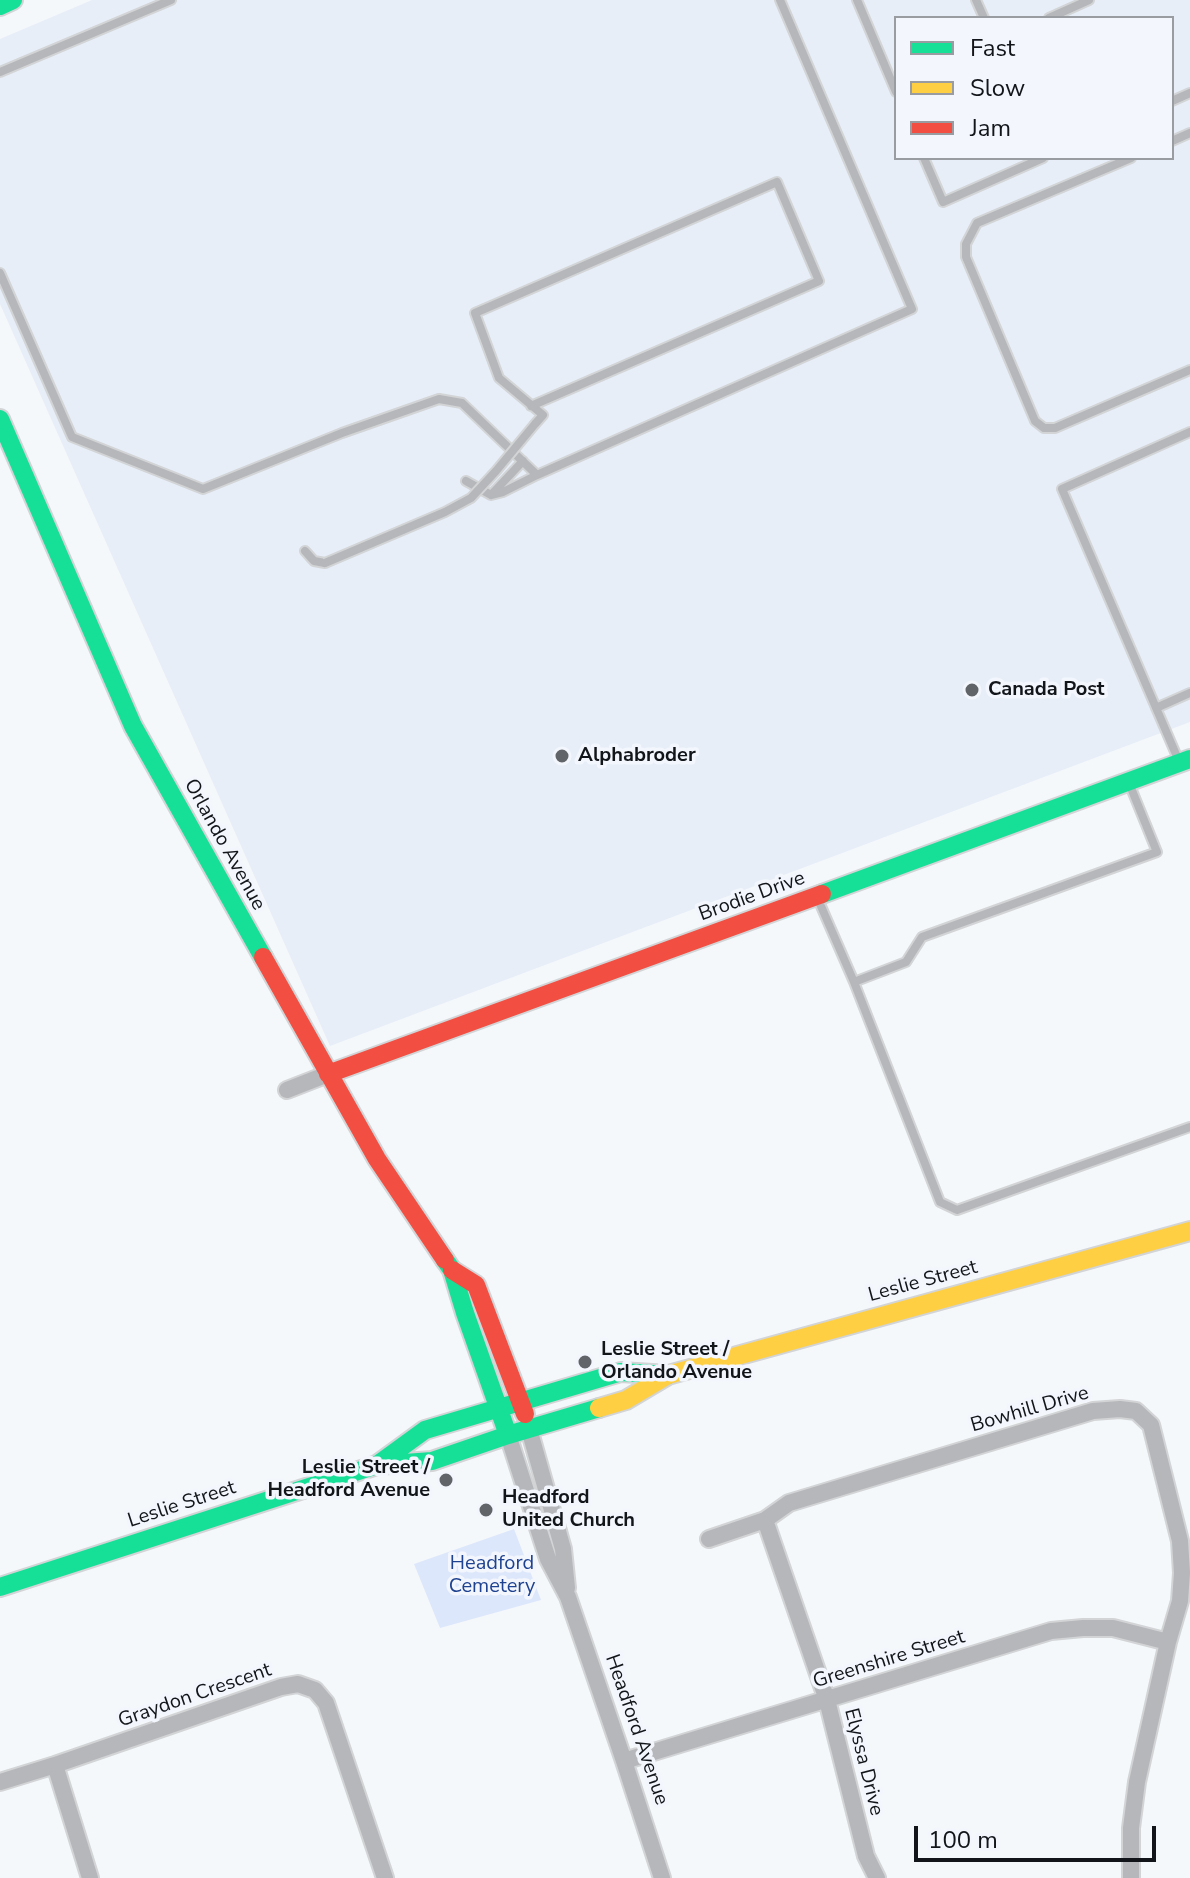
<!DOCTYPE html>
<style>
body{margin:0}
#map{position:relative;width:1190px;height:1878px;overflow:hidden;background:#f5f8fb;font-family:"Nunito Sans",sans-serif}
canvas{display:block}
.legend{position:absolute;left:894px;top:16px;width:280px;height:144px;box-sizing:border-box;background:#f3f7fd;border:2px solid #999da2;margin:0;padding:10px 14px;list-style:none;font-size:24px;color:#12151a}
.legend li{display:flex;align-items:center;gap:16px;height:40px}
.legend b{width:40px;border:2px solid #999da2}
.scale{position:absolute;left:914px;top:1826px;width:242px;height:36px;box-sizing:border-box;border:4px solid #12151a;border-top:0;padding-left:10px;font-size:24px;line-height:28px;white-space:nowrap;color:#12151a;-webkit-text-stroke:6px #f3f7fd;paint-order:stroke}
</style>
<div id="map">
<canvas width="1190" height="1878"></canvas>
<ul class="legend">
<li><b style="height:10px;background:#16e098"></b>Fast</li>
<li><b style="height:10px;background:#ffcf43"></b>Slow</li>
<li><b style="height:10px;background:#f24e42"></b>Jam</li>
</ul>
<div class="scale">100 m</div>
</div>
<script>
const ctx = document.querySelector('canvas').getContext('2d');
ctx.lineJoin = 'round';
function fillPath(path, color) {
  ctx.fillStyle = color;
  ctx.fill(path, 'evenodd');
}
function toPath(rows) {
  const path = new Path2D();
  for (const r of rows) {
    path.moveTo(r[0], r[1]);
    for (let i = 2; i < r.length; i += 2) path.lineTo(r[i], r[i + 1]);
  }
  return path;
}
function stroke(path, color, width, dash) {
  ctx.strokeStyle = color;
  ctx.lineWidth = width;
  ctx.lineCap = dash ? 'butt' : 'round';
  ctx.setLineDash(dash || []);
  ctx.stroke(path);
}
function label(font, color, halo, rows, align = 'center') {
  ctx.font = font + ' "Nunito Sans",sans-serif';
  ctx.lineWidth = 7;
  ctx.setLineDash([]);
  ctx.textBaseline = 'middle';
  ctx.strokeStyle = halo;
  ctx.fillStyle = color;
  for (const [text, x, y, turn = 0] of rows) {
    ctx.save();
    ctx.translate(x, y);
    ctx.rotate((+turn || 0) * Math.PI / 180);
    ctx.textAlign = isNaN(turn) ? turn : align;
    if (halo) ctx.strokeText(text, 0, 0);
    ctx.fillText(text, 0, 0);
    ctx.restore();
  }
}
fillPath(toPath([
 [92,0,1190,0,1190,722,330,1046,0,304,0,39],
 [896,18,1172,18,1172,158,896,158]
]), '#e7eef8');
fillPath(toPath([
 [514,1529,541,1600,440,1628,414,1564]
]), '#dce7fb');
const lane = toPath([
 [857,0,896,92],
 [976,0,984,18],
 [1049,18,1089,0],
 [0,72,171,0],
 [1172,101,1190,93],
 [1172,141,1190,133],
 [924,158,943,202,1043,158],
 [1131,158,977,223,966,244,966,257,1035,421,1044,428,1055,428,1190,370],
 [0,273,72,437,203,489,342,433,439,399,462,403,537,475,912,309,780,0],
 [531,406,819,281,777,182,475,313,499,378,543,415,535,424],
 [466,481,491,495,503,492,537,475],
 [491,495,523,461],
 [305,551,314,561,325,563],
 [1156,708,1190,693],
 [1178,759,1062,489,1190,432],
 [817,897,854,982,940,1202,957,1210,1190,1127],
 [854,982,906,962,922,937,1157,852,1129,783]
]);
const street = toPath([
 [287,1090,328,1074],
 [529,1429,563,1549,567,1588],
 [508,1435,548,1559,568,1597,624,1761,662,1878],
 [765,1520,827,1700,866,1856,877,1878],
 [709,1539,765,1520,789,1503,1093,1411,1120,1409,1136,1411,1151,1425,1180,1541,1182,1573,1180,1601,1168,1642,1137,1782,1131,1828,1131,1878],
 [624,1761,1051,1631,1083,1628,1113,1628,1168,1642],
 [55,1765,90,1878],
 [0,1782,55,1765,281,1687,298,1684,315,1690,326,1703,385,1878]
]);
const fast = toPath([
 [0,6,13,0],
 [0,419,133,726,263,957],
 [822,894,1190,759],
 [445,1260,452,1270,465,1313,508,1435],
 [377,1465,425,1430,621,1372,668,1375],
 [0,1587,377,1465,432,1461,508,1435,599,1408]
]);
const slow = toPath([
 [599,1408,626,1400,668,1375,1190,1231]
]);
const jam = toPath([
 [263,957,377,1159,445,1260],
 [328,1074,822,894],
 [452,1270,476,1285,525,1414]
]);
stroke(lane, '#d2d4d6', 12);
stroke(street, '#d2d4d6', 20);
stroke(fast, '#d2d4d6', 22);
stroke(slow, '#d2d4d6', 22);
stroke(jam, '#d2d4d6', 22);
stroke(lane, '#b5b7ba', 8);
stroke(street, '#b5b7ba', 16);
stroke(fast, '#16e098', 18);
stroke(slow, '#ffcf43', 18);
stroke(jam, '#f24e42', 18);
const laneBridge = toPath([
 [325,563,445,512,471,498,496,471,535,424]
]);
stroke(laneBridge, '#d2d4d6', 12, []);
stroke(laneBridge, '#b5b7ba', 8);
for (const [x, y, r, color] of [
 [972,690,8,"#616469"],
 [562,756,8,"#616469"],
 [585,1362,8,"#616469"],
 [446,1480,8,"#616469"],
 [486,1510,8,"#616469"]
]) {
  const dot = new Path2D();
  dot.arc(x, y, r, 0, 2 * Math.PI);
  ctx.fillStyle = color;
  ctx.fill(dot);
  stroke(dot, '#f3f7fd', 3);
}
label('bold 20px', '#12151a', '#f3f7fd', [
 ["Canada Post",988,690],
 ["Alphabroder",578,756],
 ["Leslie Street /",601,1350],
 ["Orlando Avenue",601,1373],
 ["Leslie Street /",430,1468,"right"],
 ["Headford Avenue",430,1491,"right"],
 ["Headford",502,1498],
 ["United Church",502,1521]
], 'left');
label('20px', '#12151a', '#f3f7fd', [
 ["Orlando Avenue",224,845,61],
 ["Brodie Drive",752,897,-20],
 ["Leslie Street",923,1282,-15],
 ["Bowhill Drive",1030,1410,-16],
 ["Leslie Street",182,1505,-18],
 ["Greenshire Street",889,1660,-17],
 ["Graydon Crescent",195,1696,-19],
 ["Headford Avenue",636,1730,71],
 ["Elyssa Drive",863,1762,76]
]);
label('20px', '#1f4290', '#f3f7fd', [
 ["Headford",492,1564],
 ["Cemetery",492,1587]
]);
</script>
